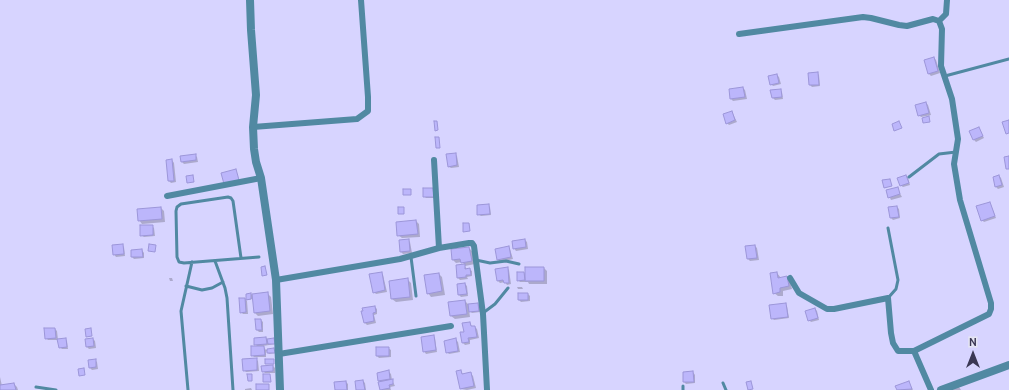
<!DOCTYPE html>
<style>
body{margin:0}
#map{position:relative;width:1009px;height:390px;overflow:hidden;background:#d7d4ff;font-family:Cabin,sans-serif}
canvas{display:block}
.north{position:absolute;left:953px;top:334px;width:40px;height:40px;-webkit-text-stroke:3px #e5e5f3;paint-order:stroke;rotate:0deg;font-size:11px;font-weight:700;line-height:16px;text-align:center;color:#3b3854}
.north::after{content:'';display:block;margin:auto;width:14px;height:18px;background:#3b3854;clip-path:polygon(50% 0,100% 100%,50% 72%,0 100%)}
</style>
<div id="map">
<canvas width="1009" height="390"></canvas>
<div class="north">N</div>
</div>
<script>
const ctx = document.querySelector('canvas').getContext('2d');
ctx.lineJoin = 'round';
function fillPath(path, color) {
  ctx.fillStyle = color;
  ctx.fill(path, 'evenodd');
}
function toPath(rows) {
  const path = new Path2D();
  for (const r of rows) {
    path.moveTo(r[0], r[1]);
    for (let i = 2; i < r.length; i += 2) path.lineTo(r[i], r[i + 1]);
  }
  return path;
}
function stroke(path, color, width, dash) {
  ctx.strokeStyle = color;
  ctx.lineWidth = width;
  ctx.lineCap = dash ? 'butt' : 'round';
  ctx.setLineDash(dash || []);
  ctx.stroke(path);
}
fillPath(toPath([
 [934,58,936,60,940,73,931,76,929,74],
 [817,73,819,75,820,86,812,87,810,85],
 [777,75,779,77,781,84,773,86,771,84],
 [743,88,745,90,747,99,733,101,731,99,730,90],
 [780,90,782,92,783,99,775,100,773,98],
 [926,103,928,105,931,115,921,117,919,115],
 [732,112,737,122,729,125,727,123],
 [979,128,984,138,976,142,974,140],
 [455,154,457,156,459,167,451,168,448,166],
 [195,155,197,157,198,162,184,164,182,162],
 [172,160,174,163,176,182,171,183,169,181],
 [906,176,908,178,910,185,903,187,900,185],
 [999,176,1001,178,1004,187,998,189,996,187],
 [897,188,902,197,891,200,887,191],
 [424,189,435,198,426,198,424,196],
 [989,203,991,205,996,218,984,222,982,220],
 [488,205,490,207,491,215,481,216,478,214],
 [897,207,899,209,900,218,893,220,891,218],
 [161,208,164,211,165,222,142,224,139,220],
 [416,221,419,224,420,237,402,238,398,235],
 [152,226,154,228,155,236,144,237,141,235],
 [408,240,410,242,412,253,403,254,401,252],
 [525,240,527,242,528,249,516,251,514,248],
 [122,245,124,247,125,256,116,257,114,254],
 [755,246,757,248,759,260,750,261,748,259],
 [508,247,510,249,513,259,500,262,498,260,496,250],
 [469,248,472,251,475,264,465,266,467,270,469,269,472,271,472,276,467,277,468,279,460,280,458,278,465,265,462,262,456,263,453,260],
 [142,250,144,253,144,258,134,259,132,257,132,251],
 [507,268,509,270,511,284,507,285,505,282,500,283,498,281],
 [544,268,547,271,547,284,529,284,528,282,520,282,518,280,524,273,526,275],
 [381,273,383,275,387,292,376,294,374,292],
 [777,273,781,278,790,281,792,289,783,291,783,296,778,296,774,293],
 [439,274,442,277,445,295,431,297,428,293],
 [169,278,172,278,173,281,170,281],
 [408,280,411,283,413,300,396,302,392,299,390,282],
 [465,284,467,286,468,296,461,297,459,295,458,285],
 [517,287,522,287,523,289,518,289],
 [267,293,271,297,273,314,258,316,255,313,253,299,247,300,247,295],
 [528,294,530,296,530,301,521,302,519,300],
 [245,299,247,301,248,314,243,314,241,312],
 [465,301,468,304,478,304,480,306,480,312,472,313,469,310,470,317,455,319,451,316,449,303],
 [785,304,787,306,789,318,774,320,772,318],
 [375,307,377,309,377,314,374,315,376,323,367,325,365,323,362,312],
 [815,309,817,311,819,320,811,322,809,320],
 [261,320,263,322,263,332,259,332,257,330],
 [470,323,472,327,475,327,477,329,479,338,470,340,470,344,465,345,463,343,465,333],
 [55,329,57,331,58,340,65,339,67,341,68,349,62,349,60,347,59,340,48,340,46,338],
 [433,336,435,338,437,352,426,354,424,351],
 [266,338,275,344,263,346,266,350,274,349,275,353,269,354,266,351,266,357,254,357,252,355,258,347,255,344],
 [93,339,95,341,96,348,89,349,87,347],
 [456,340,458,342,460,352,449,354,447,352],
 [388,348,391,350,391,357,379,358,377,356],
 [256,359,258,361,259,371,246,372,244,370],
 [95,360,97,362,98,369,92,370,90,368],
 [273,366,275,368,275,373,265,373,263,371],
 [461,371,463,375,471,374,473,376,476,388,467,390,461,389,457,372],
 [389,372,391,374,392,380,395,386,390,387,391,390,382,390,381,383,379,380],
 [693,372,695,375,695,383,686,384,684,382],
 [0,377,2,386,14,384,17,387,18,390,0,390],
 [363,381,365,383,366,390,357,390],
 [346,382,348,384,348,390,336,390],
 [909,383,913,390,898,390,897,387],
 [959,387,961,390,948,390],
 [251,388,252,390,245,390,245,389]
]), '#0003');
const building = toPath([
 [934,57,938,71,928,74,924,60,934,57],
 [818,72,819,85,809,85,808,73,818,72],
 [777,74,779,83,770,85,768,76,777,74],
 [743,87,745,97,730,99,729,89,743,87],
 [781,89,782,97,772,98,770,90,781,89],
 [926,102,929,113,918,116,915,105,926,102],
 [732,111,735,120,726,124,723,114,732,111],
 [929,116,930,122,923,123,922,118,929,116],
 [1009,120,1009,133,1006,134,1002,122,1009,120],
 [434,121,437,121,438,130,435,131,434,121],
 [899,121,902,128,894,131,892,124,899,121],
 [979,127,983,136,973,140,969,131,979,127],
 [435,137,439,137,440,148,436,148,435,137],
 [456,153,457,165,448,167,446,154,456,153],
 [196,154,196,160,181,162,180,156,196,154],
 [1009,156,1009,169,1006,169,1004,157,1009,156],
 [172,159,174,181,168,181,166,160,172,159],
 [236,169,239,180,224,184,221,173,236,169],
 [193,175,194,182,187,183,186,176,193,175],
 [906,175,909,183,900,186,897,178,906,175],
 [999,175,1002,185,995,187,993,177,999,175],
 [890,179,892,186,884,188,882,180,890,179],
 [898,187,900,194,888,198,886,190,898,187],
 [423,188,433,188,434,197,423,197,423,188],
 [403,189,411,189,411,195,403,195,403,189],
 [990,202,995,216,981,221,976,206,990,202],
 [489,204,490,214,477,215,477,205,489,204],
 [897,206,899,217,890,218,888,207,897,206],
 [161,207,162,219,138,221,137,209,161,207],
 [398,207,404,207,404,214,398,214,398,207],
 [416,220,418,234,397,236,396,222,416,220],
 [463,223,469,223,470,231,463,232,463,223],
 [140,225,153,225,153,235,140,236,140,225],
 [409,239,410,251,400,252,399,240,409,239],
 [525,239,526,247,513,249,512,241,525,239],
 [123,244,124,254,113,255,112,245,123,244],
 [149,244,156,245,155,252,148,251,149,244],
 [755,245,757,258,747,259,745,246,755,245],
 [509,246,511,257,497,260,495,249,509,246],
 [469,247,472,261,461,263,460,259,452,260,451,249,469,247],
 [142,249,143,257,131,257,131,250,142,249],
 [465,264,465,269,470,268,471,275,466,275,466,277,457,278,456,265,465,264],
 [265,266,267,275,262,276,261,267,265,266],
 [508,267,509,283,504,283,503,280,497,281,495,269,508,267],
 [525,267,544,267,544,281,525,281,525,267],
 [382,272,385,290,373,293,369,274,382,272],
 [517,272,524,272,525,280,517,281,517,272],
 [777,272,778,278,787,276,789,286,780,288,780,292,773,294,770,273,777,272],
 [439,273,442,291,427,294,424,275,439,273],
 [408,278,410,297,391,299,389,281,408,278],
 [465,283,467,294,458,295,457,284,465,283],
 [268,292,270,311,254,313,252,294,268,292],
 [251,293,251,299,246,300,246,294,251,293],
 [518,293,528,293,528,300,518,300,518,293],
 [239,298,245,298,246,312,240,313,239,298],
 [465,300,467,314,450,316,448,302,465,300],
 [478,303,479,311,469,312,468,304,478,303],
 [786,303,788,317,771,319,769,305,786,303],
 [375,306,376,312,373,313,374,321,364,323,361,311,363,311,362,308,375,306],
 [815,308,818,318,808,321,805,311,815,308],
 [255,319,261,319,262,330,256,330,255,319],
 [470,322,471,326,475,326,477,337,468,338,469,342,462,343,460,332,464,332,462,323,470,322],
 [44,328,55,328,56,338,45,339,44,328],
 [91,328,92,336,86,337,85,329,91,328],
 [434,335,436,350,423,352,421,337,434,335],
 [266,337,267,344,254,345,254,338,266,337],
 [66,338,67,347,59,348,57,339,66,338],
 [93,338,94,346,86,347,85,339,93,338],
 [274,338,275,344,268,344,267,339,274,338],
 [456,338,458,351,446,353,444,341,456,338],
 [251,346,264,346,265,355,251,356,251,346],
 [376,347,389,347,389,356,376,356,376,347],
 [274,348,275,353,267,353,267,349,274,348],
 [257,358,257,370,243,371,242,359,257,358],
 [96,359,96,367,89,368,88,360,96,359],
 [265,359,274,359,274,364,265,364,265,359],
 [273,365,273,371,262,372,261,366,273,365],
 [84,368,85,375,79,376,78,369,84,368],
 [389,370,390,379,378,381,377,373,389,370],
 [461,370,462,374,471,372,474,386,460,389,456,371,461,370],
 [693,371,694,382,683,382,683,372,693,371],
 [247,374,252,374,252,381,248,381,247,374],
 [263,374,270,374,271,382,263,382,263,374],
 [393,379,393,384,389,385,390,388,380,390,378,382,393,379],
 [363,380,365,390,356,390,355,381,363,380],
 [346,381,347,390,335,390,334,382,346,381],
 [751,381,753,389,748,390,746,382,751,381],
 [909,381,912,389,897,390,895,386,909,381],
 [14,383,16,390,0,390,0,385,14,383],
 [256,384,269,384,269,390,256,390,256,384]
]);
fillPath(building, '#bcb6fb');
stroke(building, '#9c96d9', 1);
stroke(toPath([
 [945,76,1009,59],
 [909,177,939,154,956,152],
 [888,228,898,280,896,289,888,298],
 [411,257,416,296],
 [241,258,233,201,231,198,228,197,181,204,177,207,176,211,177,257,179,262,184,263,259,257],
 [476,260,490,263,506,261,519,264],
 [215,261,225,288,227,298,233,390],
 [186,286,202,290,212,288,223,282],
 [483,313,495,304,508,288],
 [723,383,726,390],
 [683,386,683,390],
 [36,387,56,390],
 [188,390,181,311,192,262]
]), '#5189a2', 3);
stroke(toPath([
 [939,21,946,14,947,0],
 [739,34,863,17,871,18,899,25,907,26,933,19,939,21,942,29,941,66,952,99,958,139,954,164,960,200,991,303,991,309,989,314,914,351,931,390],
 [253,127,357,119,368,111,368,97,361,0],
 [434,160,439,248,469,243,472,243,474,246,483,314,487,390],
 [167,196,261,178],
 [790,278,799,293,827,309,834,309,888,298,891,333,893,343,898,351,914,351],
 [276,280,400,259,439,248],
 [279,354,451,326]
]), '#5189a2', 6);
stroke(toPath([
 [250,0,251,30,256,95,253,127,254,149,256,162,261,178,276,280,280,390],
 [941,390,1009,365]
]), '#5189a2', 8);
</script>
